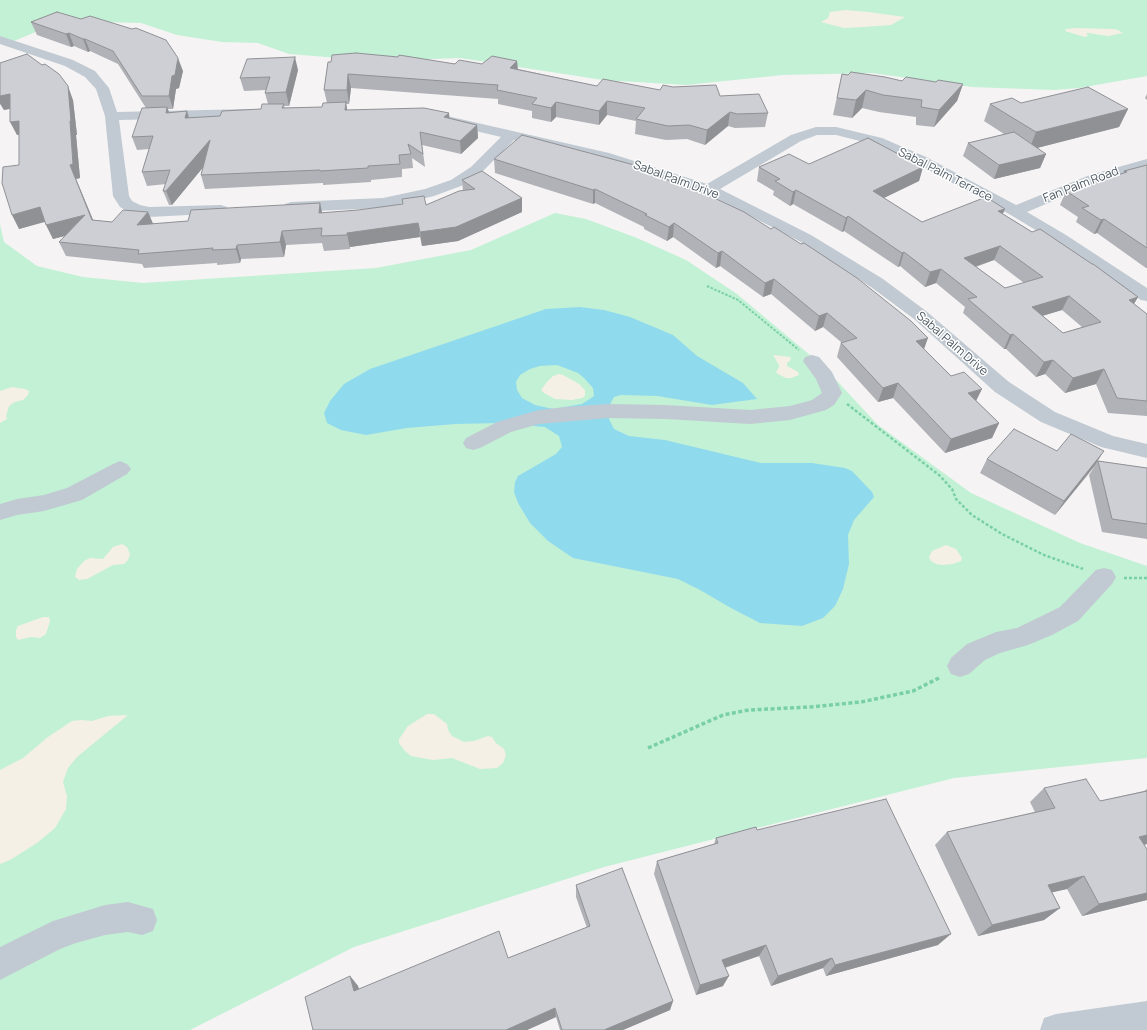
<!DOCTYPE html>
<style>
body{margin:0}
canvas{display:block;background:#f5f3f3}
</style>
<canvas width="1147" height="1030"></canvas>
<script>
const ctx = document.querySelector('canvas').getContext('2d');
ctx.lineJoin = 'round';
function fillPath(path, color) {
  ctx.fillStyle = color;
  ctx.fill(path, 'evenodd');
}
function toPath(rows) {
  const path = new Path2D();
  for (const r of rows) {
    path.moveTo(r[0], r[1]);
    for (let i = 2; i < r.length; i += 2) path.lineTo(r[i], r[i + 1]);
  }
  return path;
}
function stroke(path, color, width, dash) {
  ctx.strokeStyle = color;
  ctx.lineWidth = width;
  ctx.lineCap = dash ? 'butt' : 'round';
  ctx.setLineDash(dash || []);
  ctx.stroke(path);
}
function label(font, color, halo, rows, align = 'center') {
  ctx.font = font + ' Manrope,sans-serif';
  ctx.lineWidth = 3;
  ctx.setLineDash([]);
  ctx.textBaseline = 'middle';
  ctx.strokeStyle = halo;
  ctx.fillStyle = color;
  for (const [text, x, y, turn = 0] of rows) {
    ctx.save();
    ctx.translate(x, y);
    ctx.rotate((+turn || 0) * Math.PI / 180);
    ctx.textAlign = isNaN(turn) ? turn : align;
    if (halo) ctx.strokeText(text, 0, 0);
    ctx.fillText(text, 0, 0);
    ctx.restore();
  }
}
fillPath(toPath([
 [0,0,1147,0,1147,76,1079,88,1054,90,972,87,872,73,783,75,686,85,603,80,460,58,377,61,289,54,258,43,222,42,177,35,141,23,62,21,14,41,0,40],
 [555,213,586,219,637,238,686,260,737,294,823,366,878,425,971,493,1080,543,1147,566,1147,758,954,778,604,867,354,947,190,1030,0,1030,0,224,4,242,37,266,83,277,143,283,376,268,471,250]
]), '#c3f1d5');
fillPath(toPath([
 [845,10,868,12,905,17,891,25,863,27,844,28,821,22,828,18,830,12],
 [1076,28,1113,29,1118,30,1123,33,1108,36,1088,33,1086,33,1088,36,1085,37,1065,31,1066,29],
 [773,355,791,357,790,361,787,363,787,366,798,372,799,375,791,378,786,378,778,374,776,372,779,367,779,365],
 [559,374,563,375,579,384,585,390,585,396,582,398,572,400,555,399,544,393,541,390,546,383,553,376],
 [12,387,25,389,29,391,28,395,23,400,15,402,9,406,6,416,7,419,0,423,0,391],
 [122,544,127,547,130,554,128,560,124,564,113,565,87,579,79,580,75,577,77,569,84,561,90,558,103,559,113,547],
 [946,545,956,549,962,558,961,561,953,564,942,565,936,564,931,561,929,557,932,551],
 [43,617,49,617,50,621,46,634,40,638,31,637,18,640,16,637,16,630,18,626],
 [427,714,434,714,447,724,448,730,452,736,464,742,474,741,488,736,492,737,496,743,504,749,506,755,503,763,497,768,480,769,452,758,433,760,411,756,404,750,399,743,399,739,408,726],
 [128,715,77,757,68,768,63,782,67,796,66,809,55,828,37,843,10,860,0,864,0,770,23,758,48,737,72,721,81,720,92,721,108,716]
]), '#f5f0e5');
fillPath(toPath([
 [580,307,604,310,630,317,673,335,697,356,743,383,757,399,712,405,657,396,621,395,614,397,608,408,609,419,614,429,629,436,665,440,761,463,812,463,845,468,852,471,872,492,874,497,854,520,848,535,849,564,843,589,835,606,823,618,802,626,760,623,731,608,700,590,678,579,573,558,548,541,530,523,518,503,514,492,515,482,518,476,556,454,562,447,559,436,545,427,500,423,456,424,407,428,366,435,341,430,327,423,324,413,330,401,344,384,370,369,546,309],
 [557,365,578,373,584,378,593,388,594,396,582,404,553,409,535,405,522,398,517,390,516,382,520,375,530,369,540,366]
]), '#90daee');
stroke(toPath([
 [707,286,738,300,799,350]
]), '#7ad0a6', 2, [2.5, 1.5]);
stroke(toPath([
 [847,404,939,475,952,489,956,499,972,515,1002,534,1044,555,1083,569],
 [1124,578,1147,578]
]), '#7ad0a6', 2.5, [3, 2]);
stroke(toPath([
 [648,748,723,715,749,710,810,707,861,702,913,691,941,677]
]), '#7ad0a6', 3.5, [4, 2.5]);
fillPath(toPath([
 [0,36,73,60,95,71,109,88,117,112,250,109,255,110,257,113,255,116,250,117,119,120,129,196,132,201,140,205,149,207,221,205,227,207,229,210,227,213,149,217,129,212,120,207,113,196,105,116,96,89,85,77,65,66,0,44,0,36],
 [447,116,609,153,707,184,791,135,816,127,836,127,882,138,926,157,1016,205,1090,175,1147,159,1147,168,1100,181,1027,212,1066,235,1147,288,1147,301,1141,300,1054,241,1009,214,916,163,872,144,836,135,817,135,801,141,720,189,811,235,883,279,926,311,1009,382,1055,412,1113,436,1147,444,1147,458,1101,447,1041,422,995,392,914,319,871,287,799,241,704,192,600,159,514,140,481,173,461,186,434,196,383,208,291,212,285,210,283,207,285,204,291,202,383,198,425,189,451,180,471,167,501,137,442,123,440,120,442,117,447,116],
 [812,355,819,357,832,372,842,393,834,405,826,410,790,420,750,424,666,419,608,418,539,424,511,432,480,448,473,450,466,448,463,443,466,438,497,422,539,410,565,407,608,404,666,405,750,410,790,406,812,400,822,393,816,379,803,361,805,357,812,355],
 [120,461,127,464,131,469,127,474,82,500,44,511,17,515,0,520,0,504,17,499,44,495,67,488,113,464,120,461],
 [1104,568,1112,570,1116,577,1112,584,1078,621,1052,635,1028,645,1000,653,985,660,969,674,960,677,951,674,947,666,951,658,967,644,996,632,1017,628,1060,607,1096,570,1104,568],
 [128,902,153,909,157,920,153,931,142,935,128,932,105,935,76,943,60,949,0,980,0,947,53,921,105,905,128,902],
 [1147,1001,1147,1030,1040,1030,1044,1018,1056,1014,1147,1001]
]), '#c1cad2');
fillPath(toPath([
 [57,12,183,71,179,88,176,89,173,109,168,109,169,113,187,111,189,118,220,116,261,109,268,104,265,93,266,90,244,91,240,78,298,70,289,106,284,106,285,108,322,107,327,103,324,90,328,62,482,64,517,61,518,69,597,86,660,90,720,96,768,113,765,127,735,128,728,126,705,145,687,139,666,140,635,134,636,121,607,115,599,125,556,117,551,122,532,118,532,111,498,104,498,99,351,88,349,104,346,104,347,110,450,119,477,125,478,138,461,154,422,145,425,167,412,158,413,168,402,169,402,177,371,180,371,182,323,185,323,183,205,189,201,175,203,167,172,205,169,205,163,191,166,184,147,186,142,172,149,149,137,150,132,137,146,108,118,64,90,51,88,52,74,46,71,47,37,35,31,22],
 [0,63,73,100,77,135,76,135,80,178,76,179,93,220,112,222,148,212,153,224,188,221,320,203,322,213,426,205,463,191,462,180,522,212,458,241,422,246,420,237,350,247,350,249,324,251,322,243,286,245,284,257,241,259,240,263,217,265,217,263,144,268,142,264,66,256,59,242,65,236,53,239,45,222,19,229,19,135,17,135,10,109,4,110,0,104],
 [842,74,902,81,963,84,957,101,934,127,916,125,916,117,879,112,862,108,852,118,833,115],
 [1147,94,1147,100,1145,98],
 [1021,103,1128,109,1119,127,1037,148,1046,154,1040,168,994,179,963,156,968,143,1004,134,984,121,990,104],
 [522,135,924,349,999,423,992,438,945,453,893,398,878,402,837,357,841,342,823,327,815,331,771,294,763,297,720,266,716,268,673,237,667,241,644,229,644,227,595,203,593,204,495,173,494,159],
 [809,164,923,167,919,181,884,198,922,222,1003,214,1138,297,1134,304,1147,314,1147,416,1108,413,1096,384,1065,393,1045,374,1036,377,1006,349,1004,349,963,313,965,307,936,283,925,287,900,266,898,267,844,231,842,232,793,204,790,206,773,195,774,191,757,181,759,167],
 [994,260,1024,283,1005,288,976,267],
 [1062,310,1082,327,1063,333,1042,316],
 [1147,165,1147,268,1146,268,1097,233,1094,234,1076,222,1078,217,1060,205,1066,191,1123,174,1124,171],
 [1057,451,1098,461,1147,468,1147,539,1102,532,1089,475,1095,466,1055,515,980,473,987,459],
 [1044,788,1100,801,1144,791,1147,789,1147,844,1144,845,1147,900,1082,916,1067,889,1052,892,1060,908,1044,920,978,936,935,845,947,832,1035,812,1030,802],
 [757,830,938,945,826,976,823,968,771,986,759,956,725,968,723,986,696,995,654,874,657,861,714,844,716,838],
 [576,885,673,1001,670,1010,623,1030,560,1030,556,1017,527,1030,313,1030,350,976,358,986,359,989,508,958,587,928,576,897]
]), '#b0b2b7');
fillPath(toPath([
 [69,33,74,46,71,47,66,34],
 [83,39,85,39,90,51,88,52],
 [295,57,298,70,289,106,286,92],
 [178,58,183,71,179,88,176,89,173,109,169,96,172,76],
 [517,61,518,75,510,68],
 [348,74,351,88,349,104,347,90],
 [963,84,957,101,934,127,939,110],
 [68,86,73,100,77,135,76,135,80,178,76,179,99,234,92,220,70,165],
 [866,90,862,108,852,118,856,100],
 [10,94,17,107,4,110,0,103,0,96],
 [607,101,607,115,599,125,599,111],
 [346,102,348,115,345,110],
 [556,102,556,117,551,122,551,108],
 [167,107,172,120,166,113],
 [1128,109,1119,127,1029,150,1036,132],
 [187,111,191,125,185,118],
 [730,112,728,126,705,145,707,130],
 [449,113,450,126,444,117],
 [19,121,25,134,17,135,10,122],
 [477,125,478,138,461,154,460,141],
 [210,140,215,153,172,205,166,191],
 [1046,154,1040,168,994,179,999,165],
 [923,167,919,181,869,205,873,191],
 [595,189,595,203,593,204,593,190],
 [796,190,793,204,790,206,793,192],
 [522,198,522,212,458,241,422,246,420,232],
 [320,203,323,217,319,213],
 [40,207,47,221,19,229,12,215],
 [1005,209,999,223,998,211],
 [148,212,154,226,137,225],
 [85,215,91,229,53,239,46,225],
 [848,216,844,231,842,232,846,218],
 [1104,219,1097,233,1094,234,1101,220],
 [418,223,420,237,350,247,350,249,347,233],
 [674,223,673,237,667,241,669,227],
 [282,231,286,245,284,257,280,242],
 [237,245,241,259,240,263,236,249],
 [1000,246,994,260,959,272,964,258],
 [722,251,720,266,716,268,718,253],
 [904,252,900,266,898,267,902,253],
 [941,269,936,283,925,287,930,272],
 [774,279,771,294,763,297,765,283],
 [1069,296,1062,310,1025,321,1032,307],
 [1138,297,1129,312,1129,300],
 [827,313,823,327,815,331,819,316],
 [1013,334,1006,349,1004,349,1010,335],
 [928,338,923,352,916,341],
 [1053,360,1045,374,1036,377,1044,362],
 [1104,369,1096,384,1065,393,1073,378],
 [898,383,893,398,878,402,883,388],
 [982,389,975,403,968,393],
 [999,423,992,438,945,453,951,439],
 [1104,451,1095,465,1055,515,1064,501],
 [1147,835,1147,844,1121,850,1139,837],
 [1084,876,1067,889,1032,897,1048,885],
 [1147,893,1147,900,1082,916,1099,904],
 [1060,908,1044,920,978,936,992,925],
 [951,934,938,945,826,976,835,965],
 [766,945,759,956,717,970,722,960],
 [832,958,823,968,771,986,778,976],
 [350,976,358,986,362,1001,354,991],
 [729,976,723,986,696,995,700,985],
 [673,1001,670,1010,623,1030,604,1030],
 [555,1008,556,1017,527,1030,506,1030]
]), '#909195');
const building = toPath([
 [57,12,81,19,90,16,132,29,136,28,166,40,178,58,175,75,172,76,169,96,142,96,113,51,85,39,83,39,69,33,66,34,31,22,57,12],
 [356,53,398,57,399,55,455,64,459,60,482,64,492,56,517,61,510,68,597,86,603,79,660,90,663,85,673,87,716,85,720,96,759,94,768,113,737,114,730,112,707,130,689,125,668,126,636,119,645,108,607,101,599,111,556,102,551,108,532,104,537,98,497,90,498,85,348,74,347,90,324,90,328,62,331,62,332,55,356,53],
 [27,54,42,65,45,64,59,74,68,86,71,121,70,121,73,164,70,165,92,220,112,222,123,210,148,212,137,225,188,221,191,210,320,203,319,213,358,210,403,204,402,199,424,196,426,205,459,191,475,189,462,180,482,171,522,198,456,227,420,232,418,223,347,233,347,235,321,236,322,228,282,231,280,242,237,245,236,249,212,250,213,248,138,254,139,250,59,242,85,215,46,225,40,207,12,215,2,183,3,167,19,165,19,121,10,122,10,94,0,96,0,63,27,54],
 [295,57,286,92,265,93,270,77,240,78,247,59,295,57],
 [851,72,885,77,902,81,906,77,936,82,938,80,963,84,939,110,921,107,922,100,883,95,866,90,856,100,837,98,842,74,848,75,851,72],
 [1088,87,1128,109,1036,132,990,104,1012,98,1021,103,1088,87],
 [346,102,345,110,424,108,449,113,444,117,477,125,460,141,420,132,423,154,408,144,411,154,399,155,400,164,368,166,368,168,320,171,320,170,201,175,210,140,166,191,163,191,170,170,142,172,153,136,132,137,142,108,167,107,166,113,187,111,185,118,220,116,222,111,261,109,262,104,284,104,282,108,322,107,323,103,346,102],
 [1014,132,1046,154,999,165,968,143,1014,132],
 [522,135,638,166,687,189,691,187,744,212,771,229,774,227,801,244,804,243,857,278,911,321,928,338,916,341,951,376,964,372,982,389,968,393,999,423,951,439,898,383,883,388,841,343,857,338,827,313,819,316,774,279,765,283,722,251,718,253,674,223,669,227,645,215,647,214,595,189,593,190,494,159,522,135],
 [868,138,923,167,873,191,922,222,986,197,1005,209,998,211,1032,232,1040,229,1092,264,1093,264,1138,297,1129,300,1147,314,1147,401,1117,398,1104,369,1073,378,1053,360,1044,362,1013,334,1010,335,968,299,977,297,941,269,930,272,904,252,902,253,848,216,846,218,796,190,793,192,775,181,780,179,759,167,789,154,809,164,868,138],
 [1000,246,1043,277,1005,288,964,258,1000,246],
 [1069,296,1101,322,1063,333,1032,307,1069,296],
 [1147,165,1147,248,1104,219,1101,220,1082,208,1089,206,1066,191,1127,172,1124,171,1147,165],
 [1014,429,1057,451,1071,434,1104,451,1064,501,987,459,1014,429],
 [1098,461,1147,468,1147,524,1112,519,1098,461],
 [1086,779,1100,801,1147,791,1147,835,1139,837,1147,849,1147,893,1099,904,1084,876,1048,885,1060,908,992,925,947,832,1055,808,1044,788,1086,779],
 [886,799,951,934,835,965,832,958,778,976,766,945,722,960,729,976,700,985,657,861,718,843,716,838,756,827,757,830,886,799],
 [622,868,673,1001,604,1030,562,1030,555,1008,506,1030,313,1030,305,997,350,976,354,991,499,931,508,958,590,926,576,885,622,868]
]);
fillPath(building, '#cdcfd5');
stroke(building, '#909195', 1);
label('12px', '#4a5661', '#fff', [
 ["Sabal Palm Terrace",945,175,27],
 ["Sabal Palm Drive",676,180,20],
 ["Fan Palm Road",1081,185,-21],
 ["Sabal Palm Drive",952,344,41]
]);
</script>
